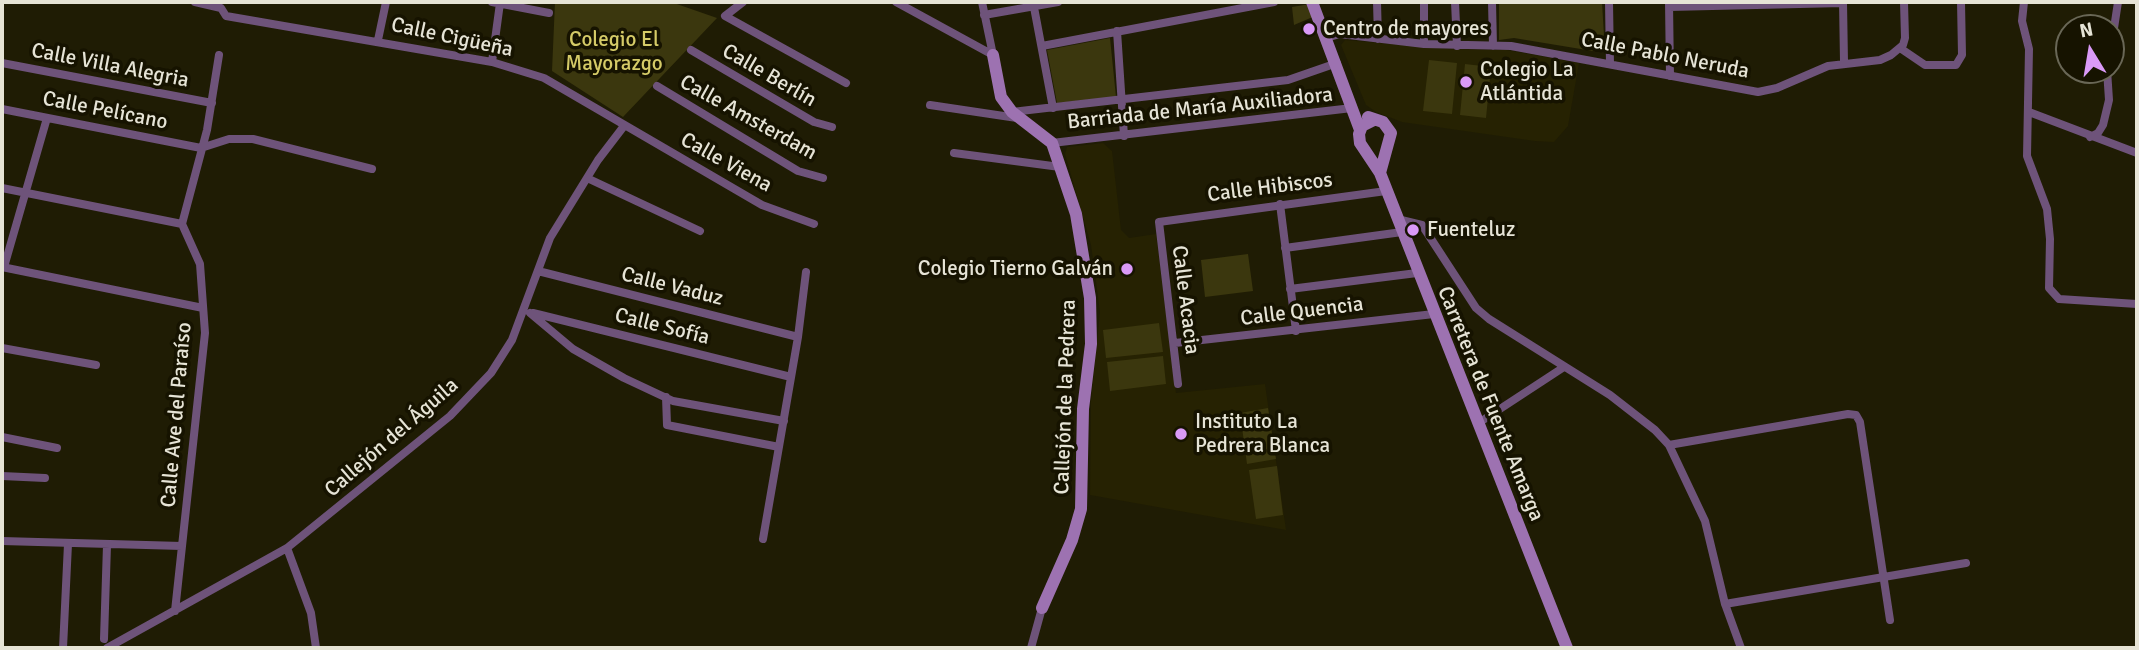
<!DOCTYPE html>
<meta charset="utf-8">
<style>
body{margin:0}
#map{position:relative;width:2139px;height:650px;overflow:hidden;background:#1f1c04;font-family:Signika,sans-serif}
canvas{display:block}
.frame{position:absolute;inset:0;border:4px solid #e6e4d6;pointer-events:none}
.north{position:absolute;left:2055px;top:14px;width:70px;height:70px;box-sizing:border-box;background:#161300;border:2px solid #696756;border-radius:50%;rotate:349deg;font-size:19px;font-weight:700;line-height:28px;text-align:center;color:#e6e4d6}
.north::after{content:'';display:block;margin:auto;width:24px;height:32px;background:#da9af7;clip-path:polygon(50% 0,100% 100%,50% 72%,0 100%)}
</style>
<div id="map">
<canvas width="2139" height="650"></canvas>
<div class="frame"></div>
<div class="north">N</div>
</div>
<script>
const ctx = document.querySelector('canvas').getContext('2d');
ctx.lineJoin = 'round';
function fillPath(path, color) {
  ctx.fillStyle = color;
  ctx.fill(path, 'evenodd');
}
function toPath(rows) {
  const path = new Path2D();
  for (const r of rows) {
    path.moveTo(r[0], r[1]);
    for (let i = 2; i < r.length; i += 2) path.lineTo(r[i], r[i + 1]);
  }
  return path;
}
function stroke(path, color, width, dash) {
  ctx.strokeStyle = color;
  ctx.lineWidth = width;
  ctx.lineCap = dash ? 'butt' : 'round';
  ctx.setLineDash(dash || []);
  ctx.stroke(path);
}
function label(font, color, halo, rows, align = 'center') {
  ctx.font = font + ' Signika,sans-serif';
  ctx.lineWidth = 7;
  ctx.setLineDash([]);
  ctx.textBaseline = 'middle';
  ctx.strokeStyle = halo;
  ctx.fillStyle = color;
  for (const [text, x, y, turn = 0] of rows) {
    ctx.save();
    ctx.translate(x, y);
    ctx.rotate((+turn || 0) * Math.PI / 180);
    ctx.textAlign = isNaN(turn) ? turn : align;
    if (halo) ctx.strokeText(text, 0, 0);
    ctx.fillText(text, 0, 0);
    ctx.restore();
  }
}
fillPath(toPath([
 [1345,40,1448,49,1506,50,1579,63,1568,126,1554,142,1535,141,1402,122,1376,112,1366,105,1341,45],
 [1103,143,1112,151,1121,230,1129,238,1156,234,1176,393,1265,384,1286,530,1090,495,1091,401,1100,312,1091,245,1065,154,1067,147]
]), '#262202');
fillPath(toPath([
 [555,2,671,2,717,18,623,117,552,71],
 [1499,2,1602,2,1605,53,1514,38,1499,40],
 [1310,4,1315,16,1294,25,1292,7],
 [1110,38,1116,97,1057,103,1047,50],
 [1429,60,1457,63,1452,114,1423,111],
 [1465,64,1491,67,1486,118,1460,115],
 [1248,254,1253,291,1205,297,1201,260],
 [1159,323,1163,352,1106,358,1103,330],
 [1163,356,1166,384,1110,391,1107,362],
 [1268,408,1276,459,1247,464,1240,413],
 [1277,466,1283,515,1256,519,1249,470]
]), '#3b370e');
stroke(toPath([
 [195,2,221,8,226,16,492,62,544,78,762,205,814,224],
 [492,2,549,13],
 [743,2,725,16,846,83],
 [896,2,993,55],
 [982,2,993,55],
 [1033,2,1053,108],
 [1377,2,1378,39],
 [1424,2,1424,44],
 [1455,2,1457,46],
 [1492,2,1493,46],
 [1609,2,1610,64],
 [1669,2,1670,76],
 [1843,2,1844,62],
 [2024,2,2022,21,2029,49,2027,156,2047,209,2050,239,2049,288,2059,299,2137,304],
 [1669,7,1843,3],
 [984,15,1058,2],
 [1117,31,1124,136],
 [1326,38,1340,34,1424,44,1511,46,1758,92,1777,88,1828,66,1880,60,1891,55,1903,45,1905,38,1904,2],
 [378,40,386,2],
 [1042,46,1274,2],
 [1900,48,1925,65,1956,65,1962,55,1961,2],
 [2111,48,2118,2],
 [691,50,814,122,832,127],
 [492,62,500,3],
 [2,63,212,103],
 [657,86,798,171,823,178],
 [930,105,1017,118],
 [2,109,201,148,229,139,253,139,372,169],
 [1012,112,1288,80,1337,63],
 [2029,112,2137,153],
 [2090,137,2098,133,2103,125,2109,100,2107,70],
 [1052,143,1352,108],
 [954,153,1060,167],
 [587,178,700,231],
 [2,188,182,224],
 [1280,204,1296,331],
 [1397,219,1422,225,1476,308,1489,319,1610,395,1655,430,1669,445,1705,521,1725,604,1741,648],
 [1285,248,1402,232],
 [2,267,203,308],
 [4,267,47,118],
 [538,271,798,337],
 [1290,289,1417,273],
 [530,313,573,349,624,378,673,401,784,421],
 [533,313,791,377],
 [1175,343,1434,314],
 [2,348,96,365],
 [1178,384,1159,222,1386,191],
 [666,397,667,425,779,447],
 [1477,424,1564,367],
 [2,437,57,448],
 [1669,445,1848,414,1856,415,1860,422,1890,620],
 [2,476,45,478],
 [763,539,798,337,806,272],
 [2,541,182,546],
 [287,548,311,613,316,648],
 [1725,604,1966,563],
 [175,611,205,333,200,264,182,224,207,130,219,55],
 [104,639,107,545],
 [63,648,68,544],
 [107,648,287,548,450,416,491,373,512,340,550,238,598,160,624,126],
 [1031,648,1042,608]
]), '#6e537a', 8);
stroke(toPath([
 [1312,2,1360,130],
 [993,55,1001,97,1012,112,1052,143,1076,214,1090,298,1091,344,1083,409,1081,509,1072,540,1042,608],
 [1368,117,1383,122,1391,133,1380,173],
 [1374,120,1362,126,1359,134,1360,143,1380,173,1567,648]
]), '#9d72b1', 12);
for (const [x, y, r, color] of [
 [1309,29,7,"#da9af7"],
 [1466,82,7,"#da9af7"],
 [1413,230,7,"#da9af7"],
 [1127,269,7,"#da9af7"],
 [1181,434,7,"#da9af7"]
]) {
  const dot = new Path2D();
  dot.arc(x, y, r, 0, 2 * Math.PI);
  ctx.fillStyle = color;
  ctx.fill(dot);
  stroke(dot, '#161300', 2.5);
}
label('21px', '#e6e4d6', '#161300', [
 ["Centro de mayores",1323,29],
 ["Colegio La",1480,70],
 ["Atlántida",1480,94],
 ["Fuenteluz",1427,230],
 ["Colegio Tierno Galván",1113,269,"right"],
 ["Instituto La",1195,422],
 ["Pedrera Blanca",1195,446]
], 'left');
label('21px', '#e6e4d6', '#161300', [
 ["Calle Cigüeña",452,38,12],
 ["Calle Pablo Neruda",1665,56,11],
 ["Calle Villa Alegria",110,66,11],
 ["Calle Berlín",769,76,30],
 ["Barriada de María Auxiliadora",1200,109,-6],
 ["Calle Pelícano",105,111,11],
 ["Calle Amsterdam",748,118,29],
 ["Calle Viena",726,163,29],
 ["Calle Hibiscos",1270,188,-7],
 ["Calle Vaduz",672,287,14],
 ["Calle Acacia",1185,300,83],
 ["Calle Quencia",1302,312,-7],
 ["Calle Sofía",662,327,14],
 ["Callejón de la Pedrera",1066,397,-88],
 ["Carretera de Fuente Amarga",1490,404,68],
 ["Calle Ave del Paraíso",177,415,-85],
 ["Callejón del Águila",392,438,-41]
]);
label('21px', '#d5cb67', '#161300', [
 ["Colegio El",614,40],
 ["Mayorazgo",614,64]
]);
</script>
